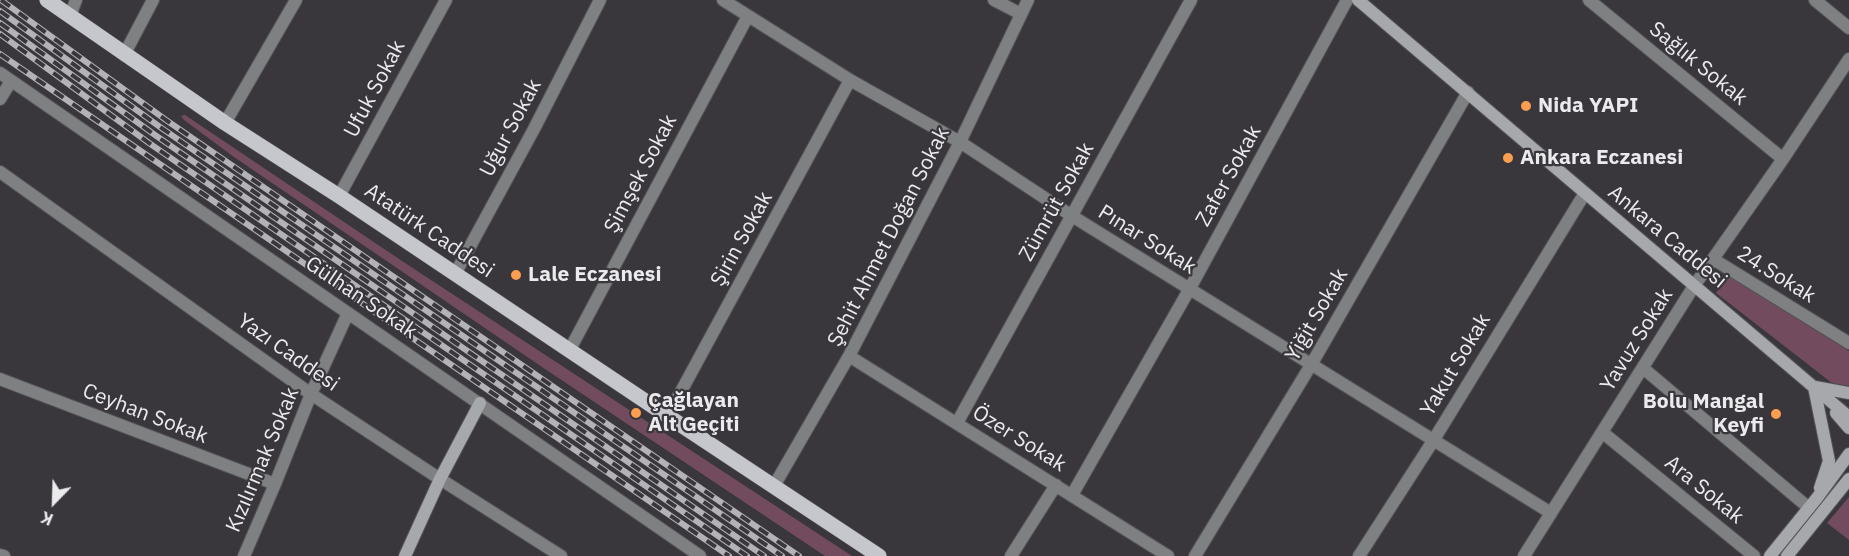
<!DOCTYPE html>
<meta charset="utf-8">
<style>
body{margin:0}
#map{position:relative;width:1849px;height:556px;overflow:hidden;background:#39373c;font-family:"IBM Plex Sans",sans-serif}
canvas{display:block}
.north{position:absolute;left:24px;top:472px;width:60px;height:60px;-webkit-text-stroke:4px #39373c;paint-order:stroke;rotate:203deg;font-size:16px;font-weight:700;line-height:24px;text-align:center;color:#ebeaed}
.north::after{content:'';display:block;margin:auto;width:21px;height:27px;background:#ebeaed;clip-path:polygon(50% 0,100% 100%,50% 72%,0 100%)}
</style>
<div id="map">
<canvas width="1849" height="556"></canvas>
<div class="north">K</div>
</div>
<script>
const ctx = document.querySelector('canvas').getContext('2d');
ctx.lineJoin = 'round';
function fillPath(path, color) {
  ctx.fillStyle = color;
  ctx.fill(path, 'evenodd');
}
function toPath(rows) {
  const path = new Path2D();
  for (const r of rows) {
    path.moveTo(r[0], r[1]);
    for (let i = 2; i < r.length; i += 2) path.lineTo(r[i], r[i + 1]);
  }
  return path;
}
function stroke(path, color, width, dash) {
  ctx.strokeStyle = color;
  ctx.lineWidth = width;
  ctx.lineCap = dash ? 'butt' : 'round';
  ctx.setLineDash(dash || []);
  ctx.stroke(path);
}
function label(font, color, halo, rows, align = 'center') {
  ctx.font = font + ' "IBM Plex Sans",sans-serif';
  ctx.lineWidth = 4.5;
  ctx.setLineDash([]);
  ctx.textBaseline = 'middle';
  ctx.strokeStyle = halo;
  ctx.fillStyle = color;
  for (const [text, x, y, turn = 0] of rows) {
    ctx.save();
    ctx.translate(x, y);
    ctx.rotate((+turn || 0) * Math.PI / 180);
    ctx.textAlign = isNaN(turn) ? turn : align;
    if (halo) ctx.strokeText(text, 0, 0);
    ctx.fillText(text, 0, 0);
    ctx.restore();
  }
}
fillPath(toPath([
 [185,115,402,261,852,556,825,556,545,369,234,157,184,120,181,116],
 [1728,276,1849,351,1849,386,1832,383,1716,293],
 [1849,497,1849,540,1827,523]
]), '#724c5e');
const street = toPath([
 [723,0,850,80,960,142,1072,216,1551,513],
 [994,0,1021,14],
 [1589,0,1783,159],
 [1815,0,1849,28],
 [70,16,76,0],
 [124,55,153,0],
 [0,73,700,556],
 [0,99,11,81],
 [225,123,296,0],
 [0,172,311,394,440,479,561,556],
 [339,196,446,0],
 [1713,259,1849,343],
 [455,274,534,129,600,0],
 [569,351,748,16],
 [849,356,1168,556],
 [1643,368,1809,508],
 [0,379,275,484],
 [669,417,678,397,850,80],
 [957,423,1191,0],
 [1602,432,1754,556],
 [774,486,849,356,960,142,1028,0],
 [1072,495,1189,290,1347,0],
 [0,555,4,556],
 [244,556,275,484,311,394,348,313],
 [1011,556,1056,485],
 [1195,556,1311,365,1468,92],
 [1359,556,1433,441,1585,193],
 [1524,556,1694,286,1783,159,1849,59]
]);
const secondary = toPath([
 [1358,0,1849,417],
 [1814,387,1829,461,1820,488],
 [1815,387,1849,393],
 [1836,413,1849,428],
 [405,556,440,479,480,403],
 [1770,556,1817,498,1849,454],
 [1787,556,1849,479]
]);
const primary = toPath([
 [47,0,225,123,339,196,669,417,879,556]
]);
stroke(street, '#555458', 14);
stroke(secondary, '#555458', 14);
stroke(primary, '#555458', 16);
stroke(street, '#7f8082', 12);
stroke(secondary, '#a7a8ac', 12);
stroke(primary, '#c6c7cc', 15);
const rail = toPath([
 [1,0,166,120,799,556],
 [0,11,160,127,782,556],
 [0,23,155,135,764,556],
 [0,34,149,143,747,556],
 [0,54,729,556]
]);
stroke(rail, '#b3b2b6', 6);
stroke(rail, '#39373c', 4, [11]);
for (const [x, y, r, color] of [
 [1526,106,6,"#fb9e51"],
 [1508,158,6,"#fb9e51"],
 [516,275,6,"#fb9e51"],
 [636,413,6,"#fb9e51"],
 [1776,414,6,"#fb9e51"]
]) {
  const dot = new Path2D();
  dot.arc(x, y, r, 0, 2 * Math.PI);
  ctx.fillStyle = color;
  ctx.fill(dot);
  stroke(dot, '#39373c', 2);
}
label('21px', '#ebeaed', '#39373c', [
 ["Sağlık Sokak",1698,64,39],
 ["Ufuk Sokak",375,89,-62],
 ["Uğur Sokak",511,128,-62],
 ["Şimşek Sokak",641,174,-62],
 ["Zafer Sokak",1229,176,-61],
 ["Zümrüt Sokak",1057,202,-61],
 ["Atatürk Caddesi",429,231,34],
 ["Şehit Ahmet Doğan Sokak",889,237,-63],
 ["Ankara Caddesi",1667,237,40],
 ["Şirin Sokak",742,239,-61],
 ["Pınar Sokak",1147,240,32],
 ["24.Sokak",1776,275,32],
 ["Gülhan Sokak",361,298,34],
 ["Yiğit Sokak",1317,315,-60],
 ["Yavuz Sokak",1637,340,-58],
 ["Yazı Caddesi",288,353,35],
 ["Yakut Sokak",1456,365,-59],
 ["Ceyhan Sokak",145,414,21],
 ["Özer Sokak",1019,439,32],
 ["Kızılırmak Sokak",263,460,-67],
 ["Ara Sokak",1704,490,39]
]);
label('bold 21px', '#ebeaed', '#39373c', [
 ["Nida YAPI",1538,106],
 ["Ankara Eczanesi",1520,158],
 ["Lale Eczanesi",528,275],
 ["Çağlayan",648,401],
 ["Alt Geçiti",648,425],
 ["Bolu Mangal",1764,402,"right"],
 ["Keyfi",1764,426,"right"]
], 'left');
</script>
